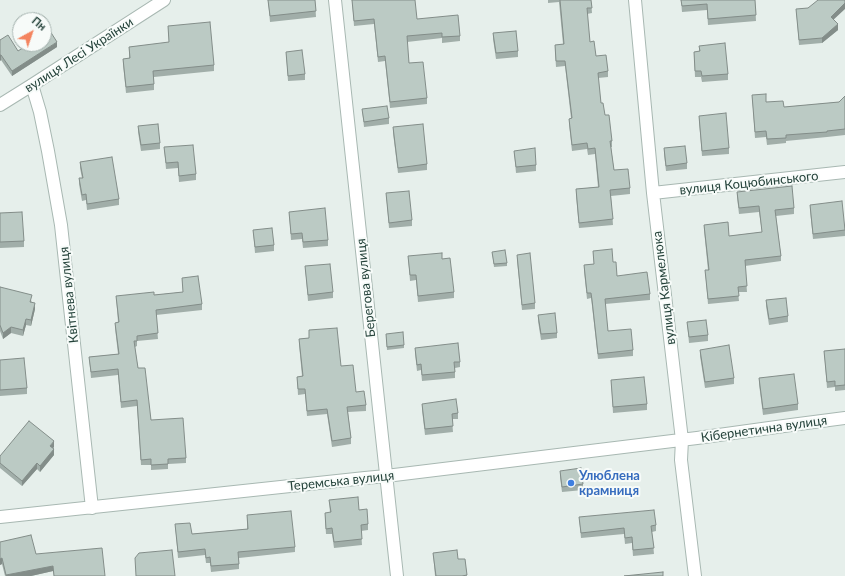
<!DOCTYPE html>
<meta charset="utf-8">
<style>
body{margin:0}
#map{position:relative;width:845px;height:576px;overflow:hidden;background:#e6efeb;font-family:Lato,sans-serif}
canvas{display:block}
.north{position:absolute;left:12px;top:12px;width:40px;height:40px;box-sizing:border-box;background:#f7fbf9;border:1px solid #a3b1ad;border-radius:50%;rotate:40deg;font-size:11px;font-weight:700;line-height:16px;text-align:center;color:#24423a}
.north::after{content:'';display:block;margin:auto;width:14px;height:18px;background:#f4845f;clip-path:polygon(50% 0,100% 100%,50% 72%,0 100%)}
</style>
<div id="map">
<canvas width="845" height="576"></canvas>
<div class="north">Пн</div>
</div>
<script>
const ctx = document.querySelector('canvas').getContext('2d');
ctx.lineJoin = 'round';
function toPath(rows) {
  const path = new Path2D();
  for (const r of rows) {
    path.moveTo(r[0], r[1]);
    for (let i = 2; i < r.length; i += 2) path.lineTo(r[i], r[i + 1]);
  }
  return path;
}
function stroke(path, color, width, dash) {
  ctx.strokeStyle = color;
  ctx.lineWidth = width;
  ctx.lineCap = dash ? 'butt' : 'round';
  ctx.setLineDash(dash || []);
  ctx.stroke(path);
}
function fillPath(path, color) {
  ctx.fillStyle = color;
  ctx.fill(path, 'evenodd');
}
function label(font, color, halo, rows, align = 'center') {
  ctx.font = font + ' Lato,sans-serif';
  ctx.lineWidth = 4;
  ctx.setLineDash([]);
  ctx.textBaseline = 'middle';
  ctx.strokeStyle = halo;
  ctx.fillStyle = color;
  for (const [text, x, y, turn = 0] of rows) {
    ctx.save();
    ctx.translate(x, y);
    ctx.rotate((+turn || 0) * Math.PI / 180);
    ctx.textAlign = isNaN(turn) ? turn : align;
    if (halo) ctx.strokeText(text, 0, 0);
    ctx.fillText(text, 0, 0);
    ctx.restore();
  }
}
const street = toPath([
 [335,0,397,576],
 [635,0,653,193,682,440,681,460,695,576],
 [32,85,40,112,48,151,61,225,92,508],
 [0,105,32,85,164,0],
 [653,193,845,172],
 [0,517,365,478,386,476,697,438,791,425,845,418]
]);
stroke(street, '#a8b8b2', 14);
stroke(street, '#fff', 12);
fillPath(toPath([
 [268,0,315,0,316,17,270,22],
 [352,0,417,19,460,36,460,41,442,43,442,38,407,42,409,63,427,98,427,104,390,108,385,61,378,62,374,24,354,26],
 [548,0,591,0,592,13,587,14,590,42,596,56,608,71,608,77,598,78,601,103,612,141,612,147,611,147,614,170,630,188,630,194,611,196,613,225,579,228,576,195,576,189,598,187,595,154,588,155,587,149,572,151,569,124,569,119,571,118,565,66,556,67,555,51,555,45,563,44,559,2,548,3],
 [681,0,755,0,756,21,708,25,707,10,682,12],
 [796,9,834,20,838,30,822,43,799,45],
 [168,26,214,65,214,71,154,77,154,90,126,93,123,64,123,59,129,58,129,47,169,43],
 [493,33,518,51,518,57,496,59,493,39],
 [0,40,18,51,57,47,12,76,1,60,0,61],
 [699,46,728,74,728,80,702,82,701,77,695,77,694,52,699,51],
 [286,52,305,74,305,80,288,81],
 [752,95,766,102,784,107,839,102,845,96,845,135,827,137,786,141,786,143,767,145,766,137,755,138],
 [362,109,389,118,389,124,364,127],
 [699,116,729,148,729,154,702,156,699,121],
 [138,126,160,143,160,149,141,151,138,132],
 [393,127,427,164,427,170,398,173,393,133],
 [164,147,196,174,196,180,179,182,178,168,166,169],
 [664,148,687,163,687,169,666,171,664,154],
 [514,151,536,165,536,171,516,173],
 [80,162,119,199,119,205,87,210,86,200,82,201,79,184,79,178,82,178,80,168],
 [737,192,794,208,794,214,776,216,781,256,781,261,745,266,747,292,738,292,739,301,708,304,705,270,708,270,704,230,704,225,729,236,762,232,759,212,739,214,737,197],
 [386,193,412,220,412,226,389,228],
 [810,205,845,226,845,236,813,239,810,210],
 [289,212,328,240,328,246,303,248,302,239,291,240],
 [0,213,24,241,24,247,0,248],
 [253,230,274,245,274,251,255,253],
 [593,251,613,262,617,276,650,294,650,300,605,304,608,331,633,350,633,356,598,359,592,306,591,298,587,299,584,271,584,265,594,264],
 [492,252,507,263,507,266,494,267],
 [517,255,535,303,535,309,522,310,517,260],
 [408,256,442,259,454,292,454,298,418,302,416,280,410,281],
 [305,266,333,292,333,298,308,301],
 [182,278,202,304,202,310,156,315,158,339,137,341,137,346,135,347,138,368,151,420,186,458,186,463,168,464,168,469,151,470,151,465,141,465,137,406,121,408,118,375,91,378,89,357,118,354,115,328,115,323,118,322,116,296,154,295,183,292],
 [0,287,32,301,31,302,35,309,31,326,26,325,23,336,11,333,3,339,0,331],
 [766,300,788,316,788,322,769,325,766,306],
 [538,315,557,333,557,338,541,340,538,321],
 [687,322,708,335,708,341,689,343],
 [309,330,341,366,356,392,366,405,366,411,348,412,351,438,351,444,332,447,327,414,307,416,305,394,298,395,297,377,302,376,299,344,299,339,309,338],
 [386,334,404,345,404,348,387,350],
 [415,348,460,362,460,367,455,368,455,378,422,381,421,370,417,371,415,353],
 [845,349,845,390,835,391,835,387,827,388,824,351],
 [700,350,734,378,734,384,705,388,700,356],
 [0,360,27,388,27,394,0,396],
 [759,378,798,404,798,410,763,415,759,384],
 [611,380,647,404,647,410,613,413],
 [422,404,458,413,458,419,452,419,453,432,425,435,422,410],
 [54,447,53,448,54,455,40,472,37,469,22,486,0,468,0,456],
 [560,471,583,484,583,490,562,492,560,477],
 [329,500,359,510,368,524,368,530,361,531,362,545,334,548,332,534,326,534,325,519,325,513,330,513],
 [247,515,295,547,295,552,239,558,239,569,211,572,210,563,206,563,205,555,178,558,175,524,192,534,247,529],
 [579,517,656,525,656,531,652,532,654,554,633,556,632,543,625,544,624,534,581,538],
 [0,542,36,554,105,576,54,576,53,571,31,576,5,576,2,564,0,565],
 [433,553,458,559,465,559,467,576,435,576]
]), '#a1aea9');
fillPath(toPath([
 [845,3,845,9,831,22,831,17],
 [838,24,838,30,822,43,822,38],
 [57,42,57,47,12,76,12,71],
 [0,55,1,55,1,60,0,61],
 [35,303,35,309,31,326,31,320],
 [26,319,26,325,23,336,23,330],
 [11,327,11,333,3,339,3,333],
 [54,441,54,447,50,452,50,446],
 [54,449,54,455,40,472,40,466],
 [37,463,37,469,22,486,22,481],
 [2,558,2,564,0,565,0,559],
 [53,566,53,571,31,576,6,576,6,575]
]), '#838d89');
const building = toPath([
 [268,0,315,0,316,11,270,16,268,0],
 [352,0,415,0,417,19,458,15,460,36,442,37,442,33,407,36,409,63,423,62,427,98,390,102,385,56,378,57,374,19,354,21,352,0],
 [560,0,591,0,592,8,587,8,590,42,594,41,596,56,606,55,608,71,598,73,601,103,603,103,605,115,609,115,612,141,610,141,614,170,628,169,630,188,610,190,613,219,579,223,576,189,599,187,595,148,588,149,587,143,572,145,569,119,572,118,565,61,556,61,555,45,564,44,560,0],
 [681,0,755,0,756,15,708,19,707,4,682,6,681,0],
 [818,0,845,0,845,3,831,17,838,24,822,38,799,40,796,9,808,8,818,0],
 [210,22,214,65,153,71,154,84,126,87,123,59,130,58,129,47,169,42,168,26,210,22],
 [50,31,57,42,12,71,1,55,0,55,0,40,8,35,18,51,29,44,44,44,44,34,50,31],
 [516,31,518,51,496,53,493,33,516,31],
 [725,43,728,74,702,76,701,71,695,71,694,52,700,51,699,46,725,43],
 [302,50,305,74,288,76,286,52,302,50],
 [766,94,766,102,783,101,784,107,839,102,845,96,845,129,827,131,827,132,786,135,786,138,767,139,766,131,755,132,752,95,766,94],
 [387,106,389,118,364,122,362,109,387,106],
 [726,113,729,148,702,151,699,116,726,113],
 [158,124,160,143,141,145,138,126,158,124],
 [423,124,427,164,398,168,393,127,423,124],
 [193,145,196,174,179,176,178,162,166,163,164,147,193,145],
 [685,146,687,163,666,166,664,148,685,146],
 [535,148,536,165,516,167,514,151,535,148],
 [112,157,119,199,87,204,86,194,82,195,79,178,83,178,80,162,112,157],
 [792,186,794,208,775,210,781,256,745,260,747,286,738,287,739,296,708,299,705,270,709,270,704,225,728,222,729,236,762,232,759,206,739,208,737,192,792,186],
 [409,191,412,220,389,223,386,193,409,191],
 [842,201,845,230,813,234,810,205,842,201],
 [325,208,328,240,303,242,302,233,291,234,289,212,325,208],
 [22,212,24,241,0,242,0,213,22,212],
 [272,228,274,245,255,247,253,230,272,228],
 [612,249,613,262,616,262,617,276,647,272,650,294,605,299,608,331,631,329,633,350,598,354,592,300,591,293,587,293,584,265,594,264,593,251,612,249],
 [505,250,507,263,494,264,492,252,505,250],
 [442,253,442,259,450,258,454,292,418,296,416,275,410,275,408,256,442,253],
 [530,253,535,303,522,305,517,255,530,253],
 [330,264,333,292,308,295,305,266,330,264],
 [198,276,202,304,156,310,158,333,137,336,137,341,134,341,138,368,145,368,151,420,183,418,186,458,168,459,168,464,151,465,151,459,141,460,137,400,121,402,118,369,91,372,89,357,119,354,115,323,119,322,116,296,154,292,154,295,183,292,182,278,198,276],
 [0,287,32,295,30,302,35,303,31,320,26,319,23,330,11,327,3,333,0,325,0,287],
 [786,298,788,316,769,319,766,300,786,298],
 [555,313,557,333,541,334,538,315,555,313],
 [706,320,708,335,689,337,687,322,706,320],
 [337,328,341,366,353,365,356,392,364,391,366,405,347,407,351,438,332,441,327,409,307,411,305,389,298,389,297,377,303,376,299,339,309,338,309,330,337,328],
 [403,332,404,345,387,347,386,334,403,332],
 [458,343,460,362,454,362,455,372,422,375,421,364,417,365,415,348,458,343],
 [729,345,734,378,705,382,700,350,729,345],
 [845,349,845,385,835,386,835,381,827,382,824,351,845,349],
 [24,358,27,388,0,390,0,360,24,358],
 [794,374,798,404,763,409,759,378,794,374],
 [644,377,647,404,613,407,611,380,644,377],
 [456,399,458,413,452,414,453,426,425,429,422,404,456,399],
 [29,421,54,441,50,446,54,449,40,466,37,463,22,481,0,463,0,456,29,421],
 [581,468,583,484,562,487,560,471,581,468],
 [358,497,359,510,367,509,368,524,361,525,362,539,334,542,332,528,326,529,325,513,331,512,329,500,358,497],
 [654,510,656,525,651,526,654,548,633,550,632,537,625,538,624,528,581,533,579,517,654,510],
 [291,511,295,547,238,552,239,564,211,566,210,557,206,558,205,549,178,552,175,524,190,523,192,534,248,529,247,515,291,511],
 [31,535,36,554,102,548,105,576,54,576,53,566,6,575,2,558,0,559,0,542,31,535],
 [172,550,175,576,136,576,135,558,139,553,172,550],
 [457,550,458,559,465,559,467,575,462,576,436,576,433,553,457,550],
 [663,572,663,576,624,576,663,572]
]);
fillPath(building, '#bbcac4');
stroke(building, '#838d89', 1);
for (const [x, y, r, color] of [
 [571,483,4,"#3f7fe0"]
]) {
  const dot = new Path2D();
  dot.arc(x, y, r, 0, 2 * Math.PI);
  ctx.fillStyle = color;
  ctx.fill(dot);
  stroke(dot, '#f7fbf9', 1.5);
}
label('13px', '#24423a', '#f7fbf9', [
 ["вулиця Лесі Українки",79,55,-33],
 ["вулиця Коцюбинського",749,183,-6],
 ["Берегова вулиця",366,288,-96],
 ["вулиця Кармелюка",664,288,-97],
 ["Квітнева вулиця",69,295,-96],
 ["Кібернетична вулиця",764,429,-8],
 ["Теремська вулиця",341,481,-6]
]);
label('bold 13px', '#366cbe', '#f7fbf9', [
 ["Улюблена",579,476],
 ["крамниця",579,491]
], 'left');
</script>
